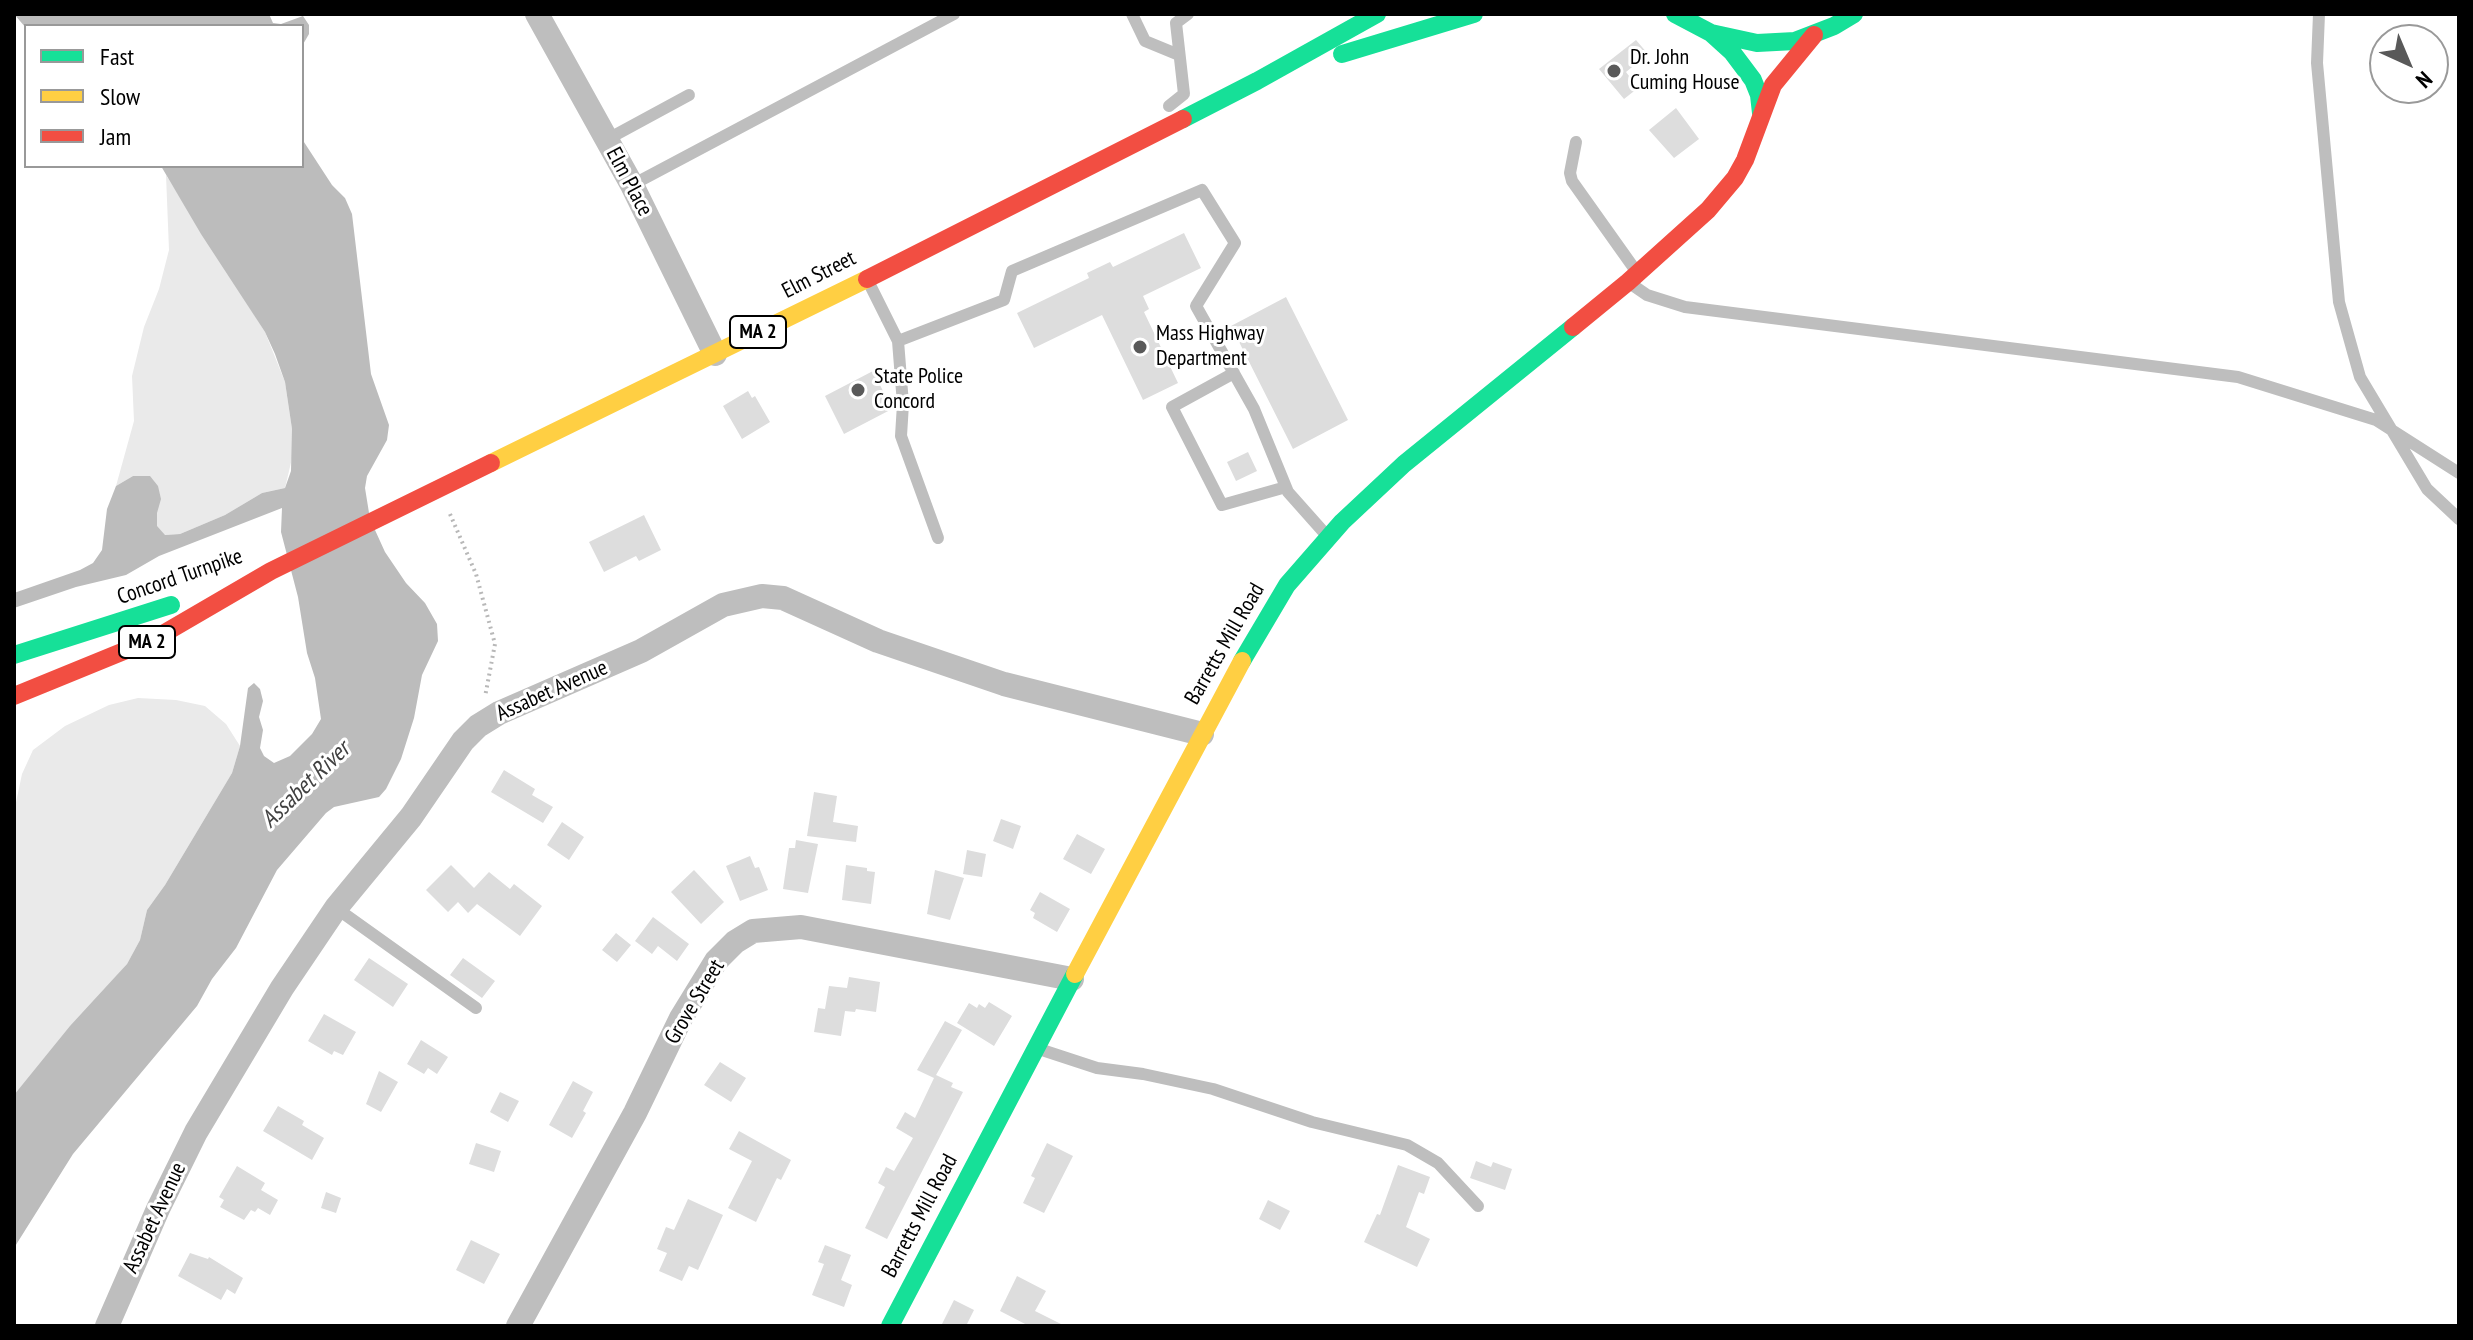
<!DOCTYPE html>
<style>
body{margin:0}
#map{position:relative;width:2473px;height:1340px;overflow:hidden;background:#fff;font-family:"PT Sans Narrow",sans-serif}
canvas{display:block}
.frame{position:absolute;inset:0;border:16px solid #000;pointer-events:none}
.legend{position:absolute;left:24px;top:24px;width:280px;height:144px;box-sizing:border-box;background:#fff;border:2px solid #999;margin:0;padding:10px 14px;list-style:none;font-size:24px;color:#000}
.legend li{display:flex;align-items:center;gap:16px;height:40px}
.legend b{width:40px;border:2px solid #999}
.north{position:absolute;left:2369px;top:24px;width:80px;height:80px;box-sizing:border-box;background:#fff;border:2px solid #999;border-radius:50%;rotate:136deg;font-size:22px;font-weight:700;line-height:32px;text-align:center;color:#000}
.north::after{content:'';display:block;margin:auto;width:28px;height:36px;background:#595959;clip-path:polygon(50% 0,100% 100%,50% 72%,0 100%)}
</style>
<div id="map">
<canvas width="2473" height="1340"></canvas>
<div class="frame"></div>
<ul class="legend">
<li><b style="height:10px;background:#16e098"></b>Fast</li>
<li><b style="height:10px;background:#ffcf43"></b>Slow</li>
<li><b style="height:10px;background:#f24e42"></b>Jam</li>
</ul>
<div class="north">N</div>
</div>
<script>
const ctx = document.querySelector('canvas').getContext('2d');
ctx.lineJoin = 'round';
function fillPath(path, color) {
  ctx.fillStyle = color;
  ctx.fill(path, 'evenodd');
}
function toPath(rows) {
  const path = new Path2D();
  for (const r of rows) {
    path.moveTo(r[0], r[1]);
    for (let i = 2; i < r.length; i += 2) path.lineTo(r[i], r[i + 1]);
  }
  return path;
}
function stroke(path, color, width, dash) {
  ctx.strokeStyle = color;
  ctx.lineWidth = width;
  ctx.lineCap = dash ? 'butt' : 'round';
  ctx.setLineDash(dash || []);
  ctx.stroke(path);
}
function label(font, color, halo, rows, align = 'center') {
  ctx.font = font + ' "PT Sans Narrow",sans-serif';
  ctx.lineWidth = 6;
  ctx.setLineDash([]);
  ctx.textBaseline = 'middle';
  ctx.strokeStyle = halo;
  ctx.fillStyle = color;
  for (const [text, x, y, turn = 0] of rows) {
    ctx.save();
    ctx.translate(x, y);
    ctx.rotate((+turn || 0) * Math.PI / 180);
    ctx.textAlign = isNaN(turn) ? turn : align;
    if (halo) ctx.strokeText(text, 0, 0);
    ctx.fillText(text, 0, 0);
    ctx.restore();
  }
}
fillPath(toPath([
 [166,175,265,332,285,382,292,429,293,454,285,488,262,493,225,515,180,534,164,535,157,527,157,513,133,476,116,486,134,421,132,376,144,327,159,289,169,250],
 [138,698,176,700,205,706,226,724,240,746,232,773,165,885,147,910,140,940,127,964,14,1095,14,812,22,774,33,750,65,726,109,705]
]), '#eaeaea');
fillPath(toPath([
 [14,14,269,14,273,23,281,24,303,16,309,25,309,34,302,46,302,26,26,26,26,28],
 [302,139,332,185,345,198,352,214,371,374,389,425,387,440,367,476,365,488,370,519,385,552,406,583,425,603,437,624,438,641,422,675,414,718,401,759,386,789,379,797,334,807,326,813,277,870,236,948,212,979,197,1006,73,1154,14,1248,14,1095,70,1026,127,964,140,940,147,910,165,885,232,773,240,746,248,688,254,683,260,689,263,701,259,717,263,730,260,748,264,756,274,763,290,756,312,734,321,719,315,678,307,653,298,597,281,532,282,508,159,556,126,575,76,587,14,608,14,593,80,570,93,563,102,550,107,509,116,486,133,476,150,476,158,486,161,499,157,513,157,526,165,535,180,534,225,515,262,493,285,488,291,471,292,429,285,382,275,354,265,332,201,234,161,166,302,166]
]), '#bcbcbc');
fillPath(toPath([
 [1636,40,1648,54,1626,72,1638,88,1624,99,1599,69],
 [1676,108,1699,139,1674,158,1649,130],
 [1184,233,1201,268,1143,296,1149,309,1144,312,1178,383,1143,400,1102,315,1034,348,1017,313,1089,278,1087,273,1110,262,1113,267],
 [1286,297,1348,420,1293,449,1231,326],
 [873,371,892,409,844,434,825,396],
 [748,391,752,398,755,396,770,422,742,439,723,406],
 [1248,452,1257,471,1236,481,1227,462],
 [644,515,661,550,639,561,636,556,604,572,589,542],
 [504,770,535,789,532,795,553,807,543,823,491,792],
 [814,792,837,796,833,822,858,826,856,842,807,836],
 [1001,819,1021,826,1013,849,993,841],
 [562,822,584,837,569,860,547,845],
 [1077,834,1105,849,1091,874,1063,859],
 [796,840,818,844,808,893,783,889,789,848,795,848],
 [967,850,986,854,982,877,963,874],
 [750,856,755,868,759,867,768,890,740,901,726,866],
 [451,865,474,888,489,872,510,889,514,884,542,906,520,936,477,904,468,913,458,902,448,912,426,890],
 [846,865,867,868,867,871,875,872,871,904,842,900],
 [694,870,724,902,701,924,671,892],
 [935,870,964,878,950,920,927,914],
 [1040,892,1070,909,1057,932,1033,918,1035,913,1030,910],
 [653,917,689,944,677,961,658,946,652,954,635,941],
 [616,933,631,945,617,962,602,950],
 [369,958,408,984,393,1007,354,980],
 [463,958,495,981,482,998,450,975],
 [849,977,880,982,876,1012,856,1009,855,1012,845,1011,841,1036,814,1032,818,1008,825,1009,829,986,847,988],
 [989,1002,1012,1016,994,1046,957,1023,969,1003,977,1008,979,1004,985,1008],
 [324,1014,356,1032,343,1055,334,1051,332,1055,308,1041],
 [945,1021,962,1030,936,1075,953,1083,951,1087,963,1092,887,1239,865,1228,885,1187,878,1183,886,1167,894,1171,913,1138,896,1128,905,1112,915,1118,934,1078,917,1070],
 [421,1040,448,1057,437,1074,428,1068,424,1074,407,1064],
 [720,1062,746,1078,731,1102,704,1085],
 [379,1071,398,1082,381,1112,366,1104],
 [573,1081,593,1092,583,1111,586,1113,572,1138,549,1125],
 [500,1092,519,1101,508,1122,490,1112],
 [278,1106,304,1121,302,1125,324,1138,312,1160,263,1131],
 [739,1131,791,1160,781,1180,777,1178,756,1222,728,1208,752,1161,729,1149],
 [476,1143,501,1151,494,1172,469,1164],
 [1047,1143,1073,1156,1044,1213,1023,1203,1035,1178,1031,1176],
 [1476,1161,1491,1167,1493,1162,1512,1169,1505,1190,1470,1178],
 [1398,1165,1430,1177,1424,1194,1419,1192,1406,1227,1430,1239,1417,1267,1364,1242,1377,1214,1380,1215],
 [237,1166,265,1183,261,1190,278,1200,270,1215,258,1208,255,1212,251,1210,244,1220,220,1207,224,1200,219,1197],
 [326,1192,341,1198,336,1213,321,1208],
 [688,1199,723,1215,698,1270,689,1266,682,1281,659,1271,667,1253,657,1249,666,1227,674,1230],
 [1268,1200,1290,1211,1280,1230,1259,1219],
 [471,1240,500,1254,484,1284,456,1270],
 [825,1245,851,1255,841,1280,852,1285,844,1307,812,1295,824,1264,818,1262],
 [190,1253,208,1259,209,1257,243,1278,235,1294,227,1289,221,1300,178,1276],
 [1017,1276,1046,1291,1035,1311,1065,1326,1029,1326,1000,1311],
 [954,1300,974,1310,966,1326,941,1326]
]), '#ddd');
stroke(toPath([
 [450,514,476,574,495,644,485,697]
]), '#b8b8b8', 4, [2, 4]);
stroke(toPath([
 [1132,14,1145,41,1179,55],
 [2319,14,2317,63,2339,302,2360,377,2427,489,2459,519],
 [1169,106,1184,94,1176,23,1188,14],
 [606,140,689,95],
 [1576,142,1570,173,1572,181,1636,271],
 [632,185,954,14],
 [1631,284,1647,295,1685,307,2238,377,2376,420,2459,473],
 [870,285,898,341,1004,300,1012,271,1202,190,1235,243,1196,306,1254,409,1288,492,1328,537],
 [898,341,903,404,901,436,938,538],
 [1234,373,1172,407,1222,505,1286,487],
 [336,908,476,1008],
 [1039,1049,1097,1068,1143,1074,1213,1089,1312,1122,1407,1145,1438,1163,1478,1206]
]), '#bebebe', 12);
stroke(toPath([
 [537,14,632,185,715,354],
 [107,1326,158,1209,196,1132,282,988,336,908,411,817,463,741,478,726,499,713,641,651,723,605,762,596,783,598,878,641,1004,684,1202,734],
 [518,1326,635,1113,681,1018,716,961,735,942,753,931,801,927,1072,979]
]), '#bebebe', 24);
stroke(toPath([
 [1675,14,1711,33,1757,43,1795,41,1834,26,1854,14],
 [1711,33,1732,52,1753,80,1759,95,1761,113],
 [1342,54,1474,14],
 [1183,119,1257,81,1377,14],
 [14,655,171,605],
 [1242,661,1287,585,1342,522,1404,464,1573,327],
 [890,1326,1075,974]
]), '#16e098', 18);
stroke(toPath([
 [491,463,867,279],
 [1075,974,1242,661]
]), '#ffcf43', 18);
stroke(toPath([
 [867,279,1183,119],
 [1573,327,1628,282,1708,210,1735,178,1745,160,1773,85,1814,35],
 [14,696,156,638,271,571,491,463]
]), '#f24e42', 18);
for (const [x, y, r, color] of [
 [1614,71,8,"#595959"],
 [1140,347,8,"#595959"],
 [858,390,8,"#595959"]
]) {
  const dot = new Path2D();
  dot.arc(x, y, r, 0, 2 * Math.PI);
  ctx.fillStyle = color;
  ctx.fill(dot);
  stroke(dot, '#fff', 3);
}
for (const [x, y, w] of [
 [758,332,56],
 [147,642,56]
]) {
  const box = new Path2D();
  box.roundRect(x - w / 2, y - 16, w, 32, 6);
  ctx.fillStyle = '#fff';
  ctx.fill(box);
  stroke(box, '#000', 2);
}
label('bold 20px', '#000', null, [
 ["MA 2",758,332],
 ["MA 2",147,642]
]);
label('22px', '#000', '#fff', [
 ["Dr. John",1630,58],
 ["Cuming House",1630,83],
 ["Mass Highway",1156,334],
 ["Department",1156,359],
 ["State Police",874,377],
 ["Concord",874,402]
], 'left');
label('22px', '#000', '#fff', [
 ["Elm Place",629,182,62],
 ["Elm Street",819,275,-27],
 ["Concord Turnpike",180,577,-19],
 ["Barretts Mill Road",1225,644,-60],
 ["Assabet Avenue",552,691,-24],
 ["Grove Street",695,1002,-59],
 ["Barretts Mill Road",920,1216,-62],
 ["Assabet Avenue",155,1218,-65]
]);
label('italic 24px', '#414141', '#fff', [
 ["Assabet River",306,785,-44]
]);
</script>
